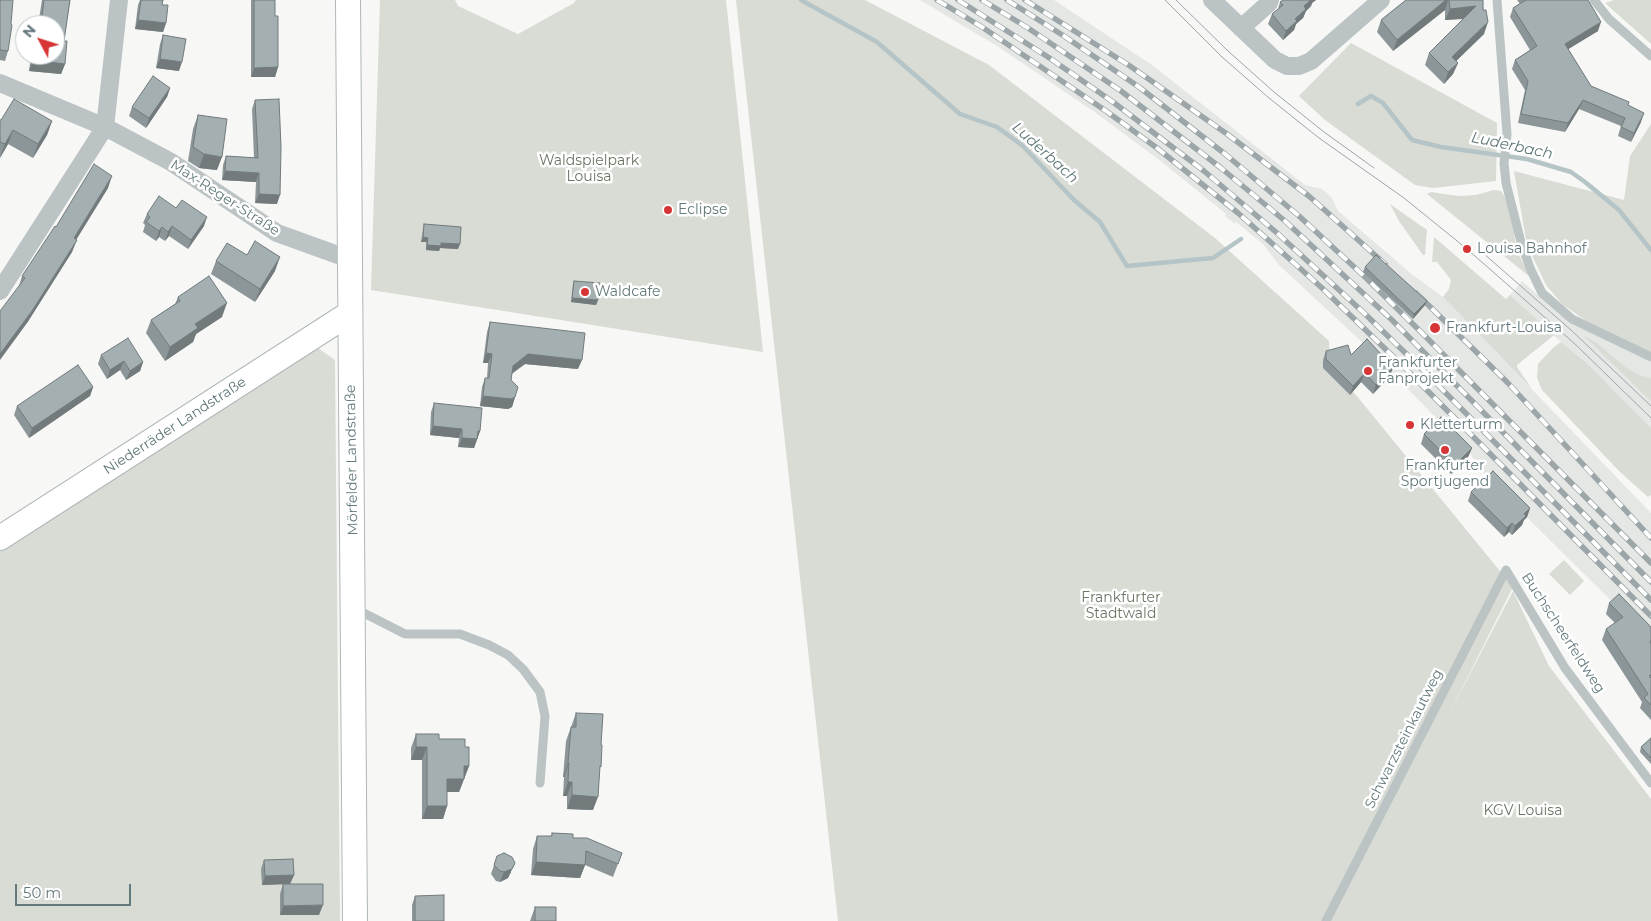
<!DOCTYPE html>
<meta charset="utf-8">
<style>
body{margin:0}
#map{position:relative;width:1651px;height:921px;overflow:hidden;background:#f7f7f5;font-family:Montserrat,sans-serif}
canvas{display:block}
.north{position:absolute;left:15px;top:15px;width:50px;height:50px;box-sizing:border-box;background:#fff;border:1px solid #c1c9cb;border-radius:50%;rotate:310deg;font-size:14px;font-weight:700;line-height:20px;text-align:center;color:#64797d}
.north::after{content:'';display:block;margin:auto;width:18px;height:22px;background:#d73535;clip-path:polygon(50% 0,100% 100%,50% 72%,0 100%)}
.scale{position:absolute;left:15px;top:884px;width:116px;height:22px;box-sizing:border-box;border:2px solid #64797d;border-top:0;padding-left:6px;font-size:15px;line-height:18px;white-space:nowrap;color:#64797d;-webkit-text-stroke:4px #fff;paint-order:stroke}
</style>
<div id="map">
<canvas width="1651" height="921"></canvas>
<div class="north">N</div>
<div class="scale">50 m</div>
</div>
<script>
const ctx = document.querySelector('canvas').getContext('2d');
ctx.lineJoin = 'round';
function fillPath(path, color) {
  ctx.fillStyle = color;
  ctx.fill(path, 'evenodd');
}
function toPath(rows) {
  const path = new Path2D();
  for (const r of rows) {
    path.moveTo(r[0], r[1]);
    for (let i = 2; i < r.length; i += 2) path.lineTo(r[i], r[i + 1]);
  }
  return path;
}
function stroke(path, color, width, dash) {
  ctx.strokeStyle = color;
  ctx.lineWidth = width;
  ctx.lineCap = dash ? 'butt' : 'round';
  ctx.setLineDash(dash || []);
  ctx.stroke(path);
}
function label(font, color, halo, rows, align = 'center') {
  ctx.font = font + ' Montserrat,sans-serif';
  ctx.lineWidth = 5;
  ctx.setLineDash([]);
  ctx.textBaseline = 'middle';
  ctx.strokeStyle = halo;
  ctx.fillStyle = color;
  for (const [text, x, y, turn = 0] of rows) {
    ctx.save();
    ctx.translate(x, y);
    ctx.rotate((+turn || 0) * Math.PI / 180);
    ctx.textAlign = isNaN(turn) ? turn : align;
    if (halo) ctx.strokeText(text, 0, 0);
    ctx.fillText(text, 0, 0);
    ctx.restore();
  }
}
fillPath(toPath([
 [920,0,1054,0,1152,65,1305,185,1322,189,1332,198,1338,211,1414,276,1443,297,1651,513,1651,640,1489,480,1473,458,1464,443,1445,427,1365,345,1279,265,1263,244,1236,222,1235,224,1225,216,1226,214,1162,162,1096,113,997,46],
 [1522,281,1558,313,1573,323,1578,316,1592,325,1651,353,1651,428,1588,364,1561,342,1510,295]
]), '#e5e7e5');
fillPath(toPath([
 [380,0,455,0,458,6,518,34,574,3,576,0,726,0,763,352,371,290],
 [736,0,865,0,989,65,1215,238,1329,341,1330,369,1356,395,1513,587,1447,718,1513,591,1549,666,1651,799,1651,921,838,921],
 [1614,0,1651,0,1651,44,1605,3],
 [1351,43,1497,123,1496,181,1433,188,1415,185,1325,120,1299,96],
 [1651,124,1651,353,1592,325,1562,304,1546,285,1527,245,1514,171,1624,200,1630,156],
 [1494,190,1501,191,1505,197,1512,217,1515,240,1521,259,1530,277,1427,194,1431,192,1458,196,1476,195],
 [1390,204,1427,230,1425,255,1423,255,1399,221],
 [1434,237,1506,299,1510,295,1554,335,1517,365,1517,367,1532,389,1443,297,1449,289,1451,280,1437,262,1432,262],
 [1583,335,1597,343,1625,367,1639,375,1651,378,1651,401],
 [1561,342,1588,364,1651,428,1651,495,1648,497,1620,472,1542,390,1537,378,1538,364,1554,347],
 [315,346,335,360,340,921,0,921,0,548],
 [1564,560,1584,581,1570,595,1549,574]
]), '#d8dcd4');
stroke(toPath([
 [801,0,877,42,960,114,997,127,1023,146,1074,200,1100,222,1127,266,1213,258,1241,239],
 [1358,104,1371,96,1383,103,1412,140,1441,147,1527,159,1571,172,1585,182,1619,210,1651,250]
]), '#b5c4c6', 4.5);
const secondary = toPath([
 [348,0,355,921],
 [0,538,350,313]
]);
stroke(secondary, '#afb7b9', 26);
stroke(toPath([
 [1497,0,1507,134,1504,163,1506,183,1521,242,1530,268,1542,293,1572,319,1651,357],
 [1594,0,1609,19,1651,56],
 [1506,570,1565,668,1651,783],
 [354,608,405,634,460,634,489,645,508,655,523,669,540,692,545,716,540,783],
 [1326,921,1506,570]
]), '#bcc3c4', 9);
stroke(toPath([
 [1212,0,1275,60,1287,66,1299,66,1311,61,1381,0],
 [1241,28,1269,3,1270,0],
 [0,83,105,127,171,162,277,233,349,259],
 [0,291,105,127,119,0]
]), '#bcc3c4', 18);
stroke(secondary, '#fff', 24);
stroke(toPath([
 [1165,0,1222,57,1269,98,1319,138,1404,198,1467,249,1575,344,1651,418],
 [1176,0,1228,51,1274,92,1324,132,1374,168],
 [1483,253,1571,330,1651,406]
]), '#9ca6a9', 1);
const rail = toPath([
 [937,0,982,27,1106,111,1157,148,1238,213,1322,288,1404,367,1651,616],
 [958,0,1048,57,1113,102,1204,171,1277,233,1363,312,1426,373,1651,600],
 [982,0,1028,28,1121,91,1221,168,1285,221,1392,320,1651,582],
 [1007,0,1064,36,1139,87,1225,154,1299,216,1365,277,1422,333,1651,563],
 [1025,0,1130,66,1227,134,1310,197,1385,264],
 [1416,293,1507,382,1651,538]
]);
stroke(rail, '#9ca6a9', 5.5);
stroke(rail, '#fff', 4, [11]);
fillPath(toPath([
 [0,0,8,51,5,61,0,60],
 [42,0,70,0,64,41,65,64,61,74,29,71,31,55,55,55,55,25,38,25],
 [140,0,163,0,162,5,166,23,163,32,135,29,138,5],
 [251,0,275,0,275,16,278,67,275,77,251,77],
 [1283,0,1316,0,1312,3,1311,6,1306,11,1303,18,1296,24,1294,30,1283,40,1268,24,1272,14,1278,9,1280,2],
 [1406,0,1483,0,1484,34,1456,61,1458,63,1453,74,1444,84,1425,65,1429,53,1464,19,1445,20,1445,10,1393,51,1377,32,1381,20],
 [1517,0,1588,0,1598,31,1568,49,1591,86,1628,105,1641,122,1631,142,1618,136,1621,126,1579,109,1565,132,1518,123,1525,90,1512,69,1515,60,1530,50,1510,17,1513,8,1520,4],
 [163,35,179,71,156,68,160,44],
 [170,88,167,97,146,128,129,116,132,107],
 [255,100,277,204,255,203,256,182,222,180,223,165,226,156,254,158,252,109],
 [198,115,217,170,199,168,188,161,193,129],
 [0,120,1,120,52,121,47,135,33,158,8,144,0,158],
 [108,188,76,239,72,252,27,323,19,286,22,276,56,227],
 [147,214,204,226,188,249,169,236,165,241,159,237,156,241,143,232,145,225,143,223],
 [424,224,458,249,440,248,439,251,426,250,426,242,421,242,423,229],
 [247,255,275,271,255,302,211,274,216,261],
 [1365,267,1427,301,1425,305,1413,319,1363,272],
 [574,281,598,300,596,305,571,302,573,285],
 [178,297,222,317,196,334,193,342,165,361,146,333,151,320,175,304],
 [490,322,578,369,525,364,512,374,511,380,515,397,512,407,508,409,480,406,482,387,485,378,487,378,488,363,483,363,487,332],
 [1326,351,1351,355,1393,367,1390,376,1373,394,1361,382,1350,395,1323,368,1323,360],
 [101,355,143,362,140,371,126,380,120,370,107,379,98,364],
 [93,387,90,396,29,438,14,415,17,406],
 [434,403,480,431,474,448,458,447,459,438,430,435,431,412],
 [1424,434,1472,448,1468,457,1451,474,1421,444],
 [1471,492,1530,508,1527,517,1524,520,1522,525,1512,535,1509,532,1504,537,1468,501],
 [1609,603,1651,627,1651,720,1640,708,1642,702,1602,640,1606,629,1615,623,1606,614],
 [576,713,599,772,593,810,567,809,567,796,563,796,564,777,563,777,566,741],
 [416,734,439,739,465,747,469,766,459,792,447,792,447,806,443,819,422,819,422,760,411,760,411,748],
 [1651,738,1651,764,1640,752,1641,747],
 [552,833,573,838,622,853,613,877,585,865,580,878,531,875,533,849,537,836,551,836],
 [497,856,511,872,508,878,500,882,496,881,491,874],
 [264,860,294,875,290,884,319,915,280,915,280,894,283,884,262,885,261,869],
 [415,896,444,921,412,921,412,905],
 [535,907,556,921,530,921]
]), '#8c9698');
fillPath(toPath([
 [1311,0,1316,0,1312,3,1311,6,1306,11,1303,18,1296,24,1294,30,1283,40,1286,31,1304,6],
 [1446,0,1448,0,1445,10,1393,51,1397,40],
 [1476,6,1472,18,1445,20,1450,9],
 [138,20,166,23,163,32,135,29],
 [1488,22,1484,34,1448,69,1452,57],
 [1601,22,1598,31,1562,53,1565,44],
 [160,59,182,62,179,71,156,68],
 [33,60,65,64,61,74,29,71],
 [1458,63,1453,74,1444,84,1448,72],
 [278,67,275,77,251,77,254,68],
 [170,88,167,97,146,128,149,118],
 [1583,100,1579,109,1565,132,1568,123],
 [1644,113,1641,122,1631,142,1634,133],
 [52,121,47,135,33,158,38,144],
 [13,130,8,144,0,158,5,144],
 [204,154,222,157,217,170,199,168],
 [225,171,259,173,256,182,222,180],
 [112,176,108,188,70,250,74,238],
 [259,194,280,195,277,204,255,203],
 [207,217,204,226,188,249,191,240],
 [172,226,169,236,165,241,168,232],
 [162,227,159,237,156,241,159,231],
 [423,237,428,238,426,242,421,242],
 [77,240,72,252,27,323,0,360,0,354],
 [441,243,460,244,458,249,440,248,439,251,426,250,427,245],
 [280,257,275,271,255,302,260,289],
 [572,298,598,300,596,305,571,302],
 [1427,301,1425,305,1413,319,1414,314],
 [227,303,222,317,196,334,193,342,165,361,170,347,195,324],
 [486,353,492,354,488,363,483,363],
 [528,354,582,360,578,369,525,364,509,375,513,366],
 [124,361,120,370,107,379,110,370],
 [143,362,140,371,126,380,130,371],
 [1393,367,1390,376,1373,394,1376,385],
 [1365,373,1361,382,1350,395,1353,386],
 [93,387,90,396,29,438,32,428],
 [483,396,515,397,512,407,508,409,480,406],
 [433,426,462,429,459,438,430,435],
 [478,431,480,431,474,448,458,447,462,438],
 [1472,448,1468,457,1451,474,1455,465],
 [1530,508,1527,517,1524,520,1522,525,1512,535,1515,526,1524,514],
 [1512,523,1509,532,1504,537,1507,528],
 [416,747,427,747,422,760,411,760],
 [568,763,569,763,564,777,563,777],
 [464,766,469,766,459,792,442,792,447,779],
 [568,782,572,782,567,796,563,796],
 [572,795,598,797,593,810,567,809],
 [427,806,447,806,443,819,422,819],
 [536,862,585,865,580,878,531,875],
 [515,863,508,878,500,882,504,872],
 [294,875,290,884,262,885,265,876],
 [323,905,319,915,280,915,283,906]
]), '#727a7c');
const building = toPath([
 [0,0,13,0,11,24,12,25,8,51,0,50,0,0],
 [44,0,70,0,64,41,67,41,65,64,33,60,33,55,55,55,55,25,41,25,44,0],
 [141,0,163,0,162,5,168,5,166,23,138,20,141,0],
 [254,0,275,0,275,16,278,16,278,67,254,68,254,0],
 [1283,0,1311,0,1304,6,1306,9,1295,19,1297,21,1286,31,1272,14,1283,5,1280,2,1283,0],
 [1406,0,1446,0,1397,40,1381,20,1406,0],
 [1449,0,1483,0,1483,10,1486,10,1488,22,1452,57,1458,63,1448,72,1429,53,1476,6,1450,9,1449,0],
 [1526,0,1588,0,1601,22,1565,44,1591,86,1629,102,1628,105,1644,113,1634,133,1621,127,1625,118,1583,100,1568,123,1521,114,1528,81,1515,60,1537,46,1513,8,1526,0],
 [163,35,186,39,182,62,160,59,163,35],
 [153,76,170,88,149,118,132,107,153,76],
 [14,99,52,121,38,144,13,130,5,144,0,142,0,120,1,120,14,99],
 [279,99,281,147,280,195,259,194,259,173,225,171,226,156,258,158,255,100,279,99],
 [198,115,227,119,222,157,204,154,193,147,198,115],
 [94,164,112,176,74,238,77,240,32,311,0,354,0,311,25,278,22,276,55,226,56,227,94,164],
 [159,196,176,208,182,200,207,217,191,240,172,226,168,232,162,227,159,231,146,222,150,217,147,214,159,196],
 [424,224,461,227,460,244,441,243,441,246,427,245,428,238,423,237,424,224],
 [255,241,280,257,260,289,216,261,227,243,247,255,255,241],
 [1376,255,1427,301,1414,314,1365,267,1376,255],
 [209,276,227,303,195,324,198,328,170,347,151,320,180,301,178,297,209,276],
 [574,281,600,283,598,300,572,298,574,281],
 [490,322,585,333,582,360,528,354,513,366,511,380,518,387,515,397,511,399,483,396,485,378,489,378,492,354,486,353,490,322],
 [128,338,143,362,130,371,124,361,110,370,101,355,128,338],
 [1367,339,1393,367,1376,385,1365,373,1353,386,1326,359,1326,351,1348,345,1351,355,1367,339],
 [78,365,93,387,32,428,17,406,78,365],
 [434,403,482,408,480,431,478,431,477,439,462,438,462,429,433,426,434,403],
 [1441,417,1472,448,1455,465,1424,434,1441,417],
 [1493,471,1530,508,1524,514,1526,516,1515,526,1512,523,1507,528,1471,492,1493,471],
 [1619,594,1651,627,1651,640,1650,642,1651,644,1651,675,1649,676,1651,678,1651,705,1644,698,1648,694,1606,629,1623,617,1609,603,1619,594],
 [576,713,603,714,601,745,602,745,601,767,600,766,598,797,572,795,572,782,568,782,569,763,568,763,571,727,576,727,576,713],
 [416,734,439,734,439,739,465,739,465,747,469,747,469,766,464,766,464,779,447,779,447,806,427,806,427,747,416,747,416,734],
 [1651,738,1651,758,1641,747,1651,738],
 [552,833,573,834,573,838,587,838,622,853,618,864,586,851,585,865,536,862,537,836,552,836,552,833],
 [504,853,512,857,515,863,512,869,504,872,500,871,494,865,497,856,504,853],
 [293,859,294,875,265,876,264,860,293,859],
 [283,884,323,884,323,905,283,906,283,884],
 [444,895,444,921,415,921,415,896,444,895],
 [535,907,556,907,556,921,535,921,535,907]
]);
fillPath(building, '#a3afb1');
stroke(building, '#727a7c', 1);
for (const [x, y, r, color] of [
 [668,210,5,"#d73535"],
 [1467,249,5,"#d73535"],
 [585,292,5,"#d73535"],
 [1435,328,6,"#d73535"],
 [1368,371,5,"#d73535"],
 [1410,425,5,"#d73535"],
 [1445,450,5,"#d73535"]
]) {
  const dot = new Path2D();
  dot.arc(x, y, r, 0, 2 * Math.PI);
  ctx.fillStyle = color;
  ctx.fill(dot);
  stroke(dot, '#fff', 2);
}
label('14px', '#6b7663', '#fff', [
 ["Waldspielpark",589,161],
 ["Louisa",589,177],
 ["Frankfurter",1121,598],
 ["Stadtwald",1121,614],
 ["KGV Louisa",1523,811]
]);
label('14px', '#64797d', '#fff', [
 ["Max-Reger-Straße",225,198,33],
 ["Niederräder Landstraße",175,426,-33],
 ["Mörfelder Landstraße",352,460,-91],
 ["Buchscheerfeldweg",1563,633,57],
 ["Schwarzsteinkautweg",1404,739,-63]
]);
label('14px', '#64797d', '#fff', [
 ["Eclipse",678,210],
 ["Louisa Bahnhof",1477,249],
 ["Waldcafe",595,292],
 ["Frankfurt-Louisa",1446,328],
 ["Frankfurter",1378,363],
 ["Fanprojekt",1378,379],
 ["Kletterturm",1420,425],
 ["Frankfurter",1445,466,"center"],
 ["Sportjugend",1445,482,"center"]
], 'left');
label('italic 15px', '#5f7778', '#fff', [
 ["Luderbach",1512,146,12],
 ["Luderbach",1045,153,42]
]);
</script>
